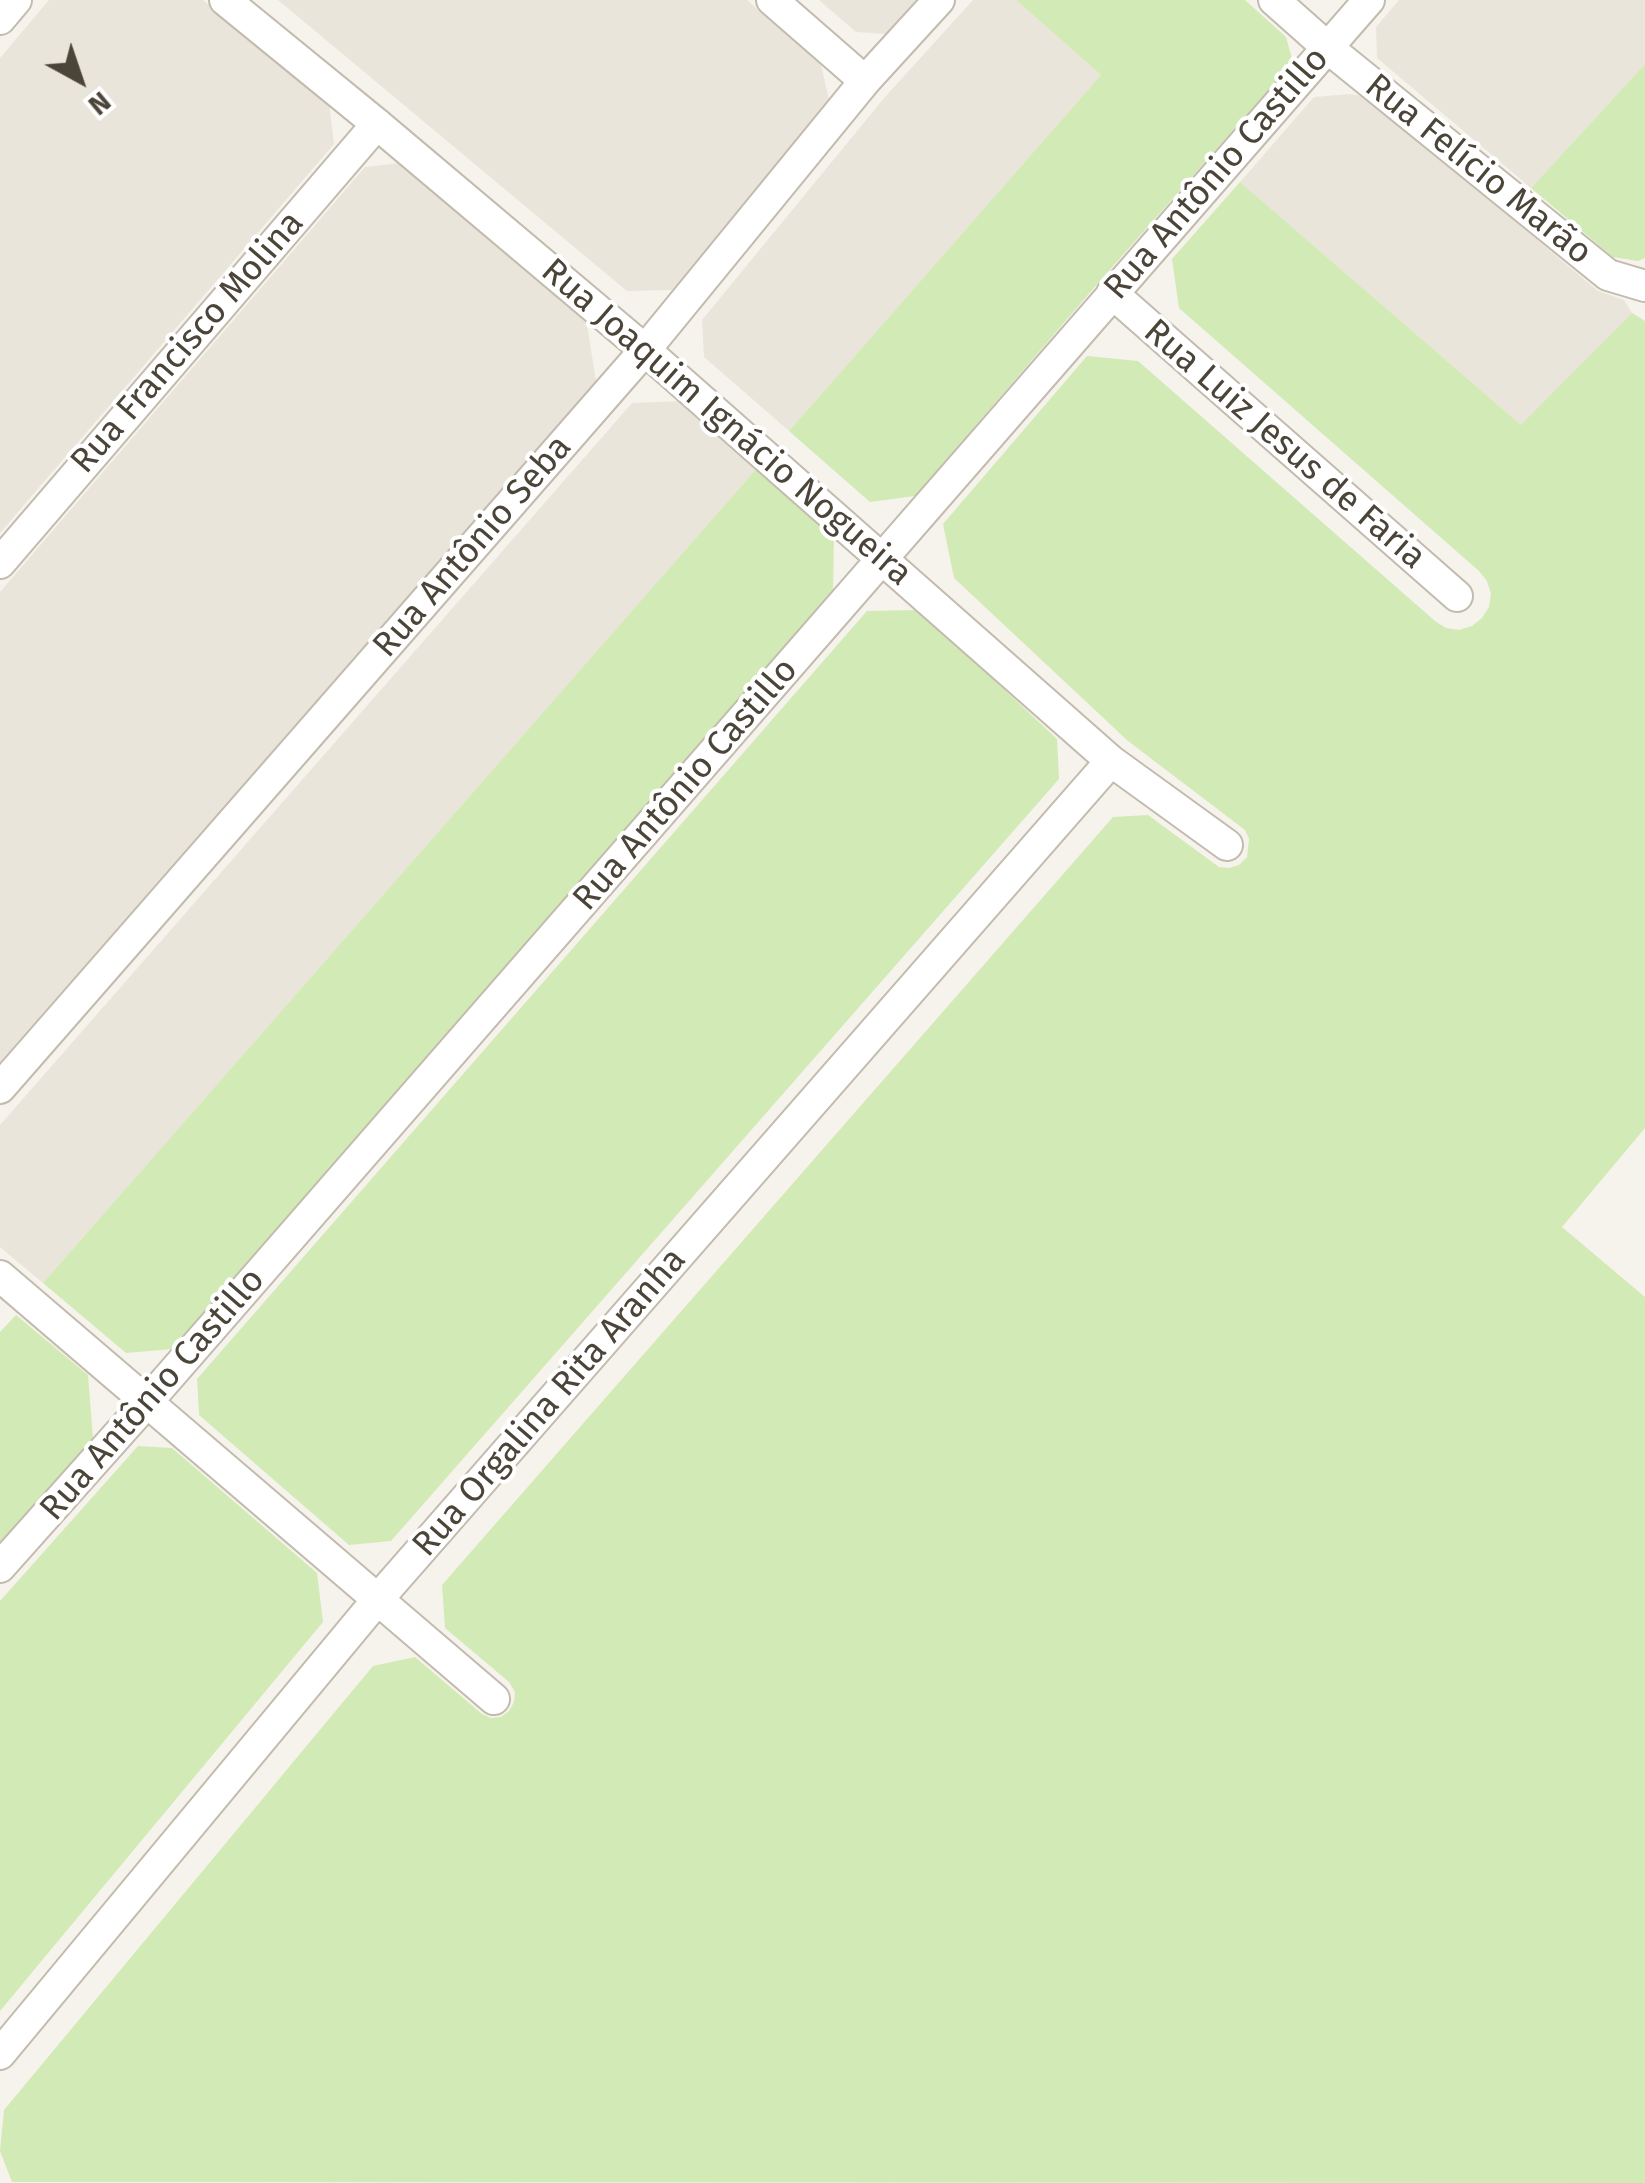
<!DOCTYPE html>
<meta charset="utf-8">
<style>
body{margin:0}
#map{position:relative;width:1645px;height:2183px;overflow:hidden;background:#f6f3ec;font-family:"Fira Sans",sans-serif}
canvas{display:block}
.north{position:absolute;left:30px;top:30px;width:100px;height:100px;-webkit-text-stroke:8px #fff;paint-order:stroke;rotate:140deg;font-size:28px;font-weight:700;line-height:40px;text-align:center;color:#4b4439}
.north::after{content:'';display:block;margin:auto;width:35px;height:45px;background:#4b4439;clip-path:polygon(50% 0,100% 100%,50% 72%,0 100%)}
</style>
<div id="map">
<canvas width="1645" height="2183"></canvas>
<div class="north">N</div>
</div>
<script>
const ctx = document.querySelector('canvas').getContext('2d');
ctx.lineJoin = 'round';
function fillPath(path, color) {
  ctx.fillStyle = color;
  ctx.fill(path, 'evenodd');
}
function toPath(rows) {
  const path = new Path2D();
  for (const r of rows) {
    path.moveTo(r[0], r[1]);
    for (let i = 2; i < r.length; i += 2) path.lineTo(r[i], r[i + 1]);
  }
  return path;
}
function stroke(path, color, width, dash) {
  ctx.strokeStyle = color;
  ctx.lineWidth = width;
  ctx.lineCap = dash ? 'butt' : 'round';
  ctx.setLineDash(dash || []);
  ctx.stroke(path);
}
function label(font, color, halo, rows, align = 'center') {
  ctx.font = font + ' "Fira Sans",sans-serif';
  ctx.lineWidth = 8;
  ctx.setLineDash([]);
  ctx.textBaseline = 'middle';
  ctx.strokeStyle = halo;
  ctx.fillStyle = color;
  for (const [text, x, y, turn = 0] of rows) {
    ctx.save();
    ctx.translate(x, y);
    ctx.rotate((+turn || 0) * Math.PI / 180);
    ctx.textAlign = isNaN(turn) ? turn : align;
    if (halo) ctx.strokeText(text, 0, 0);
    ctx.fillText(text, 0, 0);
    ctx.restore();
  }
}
fillPath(toPath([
 [49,0,203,0,329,103,334,144,0,533,0,58],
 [278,0,747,0,821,64,829,100,672,290,627,291],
 [819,0,916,0,886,34,856,32],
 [973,0,1016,0,1101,75,789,431,704,357,702,320,885,97],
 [1399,0,1645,0,1645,64,1531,188,1377,58,1376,27],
 [1350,94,1367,97,1598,291,1624,300,1632,313,1522,426,1240,182,1314,97],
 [401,163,586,318,596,381,0,1062,0,592,365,167],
 [683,401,758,467,43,1283,0,1247,0,1125,632,403]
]), '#eae5da');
fillPath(toPath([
 [1016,0,1245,0,1286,37,1293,62,1099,282,915,496,870,502,789,431,1101,75],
 [1645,64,1645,258,1638,261,1613,257,1531,188],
 [1240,182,1521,425,1632,313,1645,321,1645,1128,1562,1227,1645,1297,1645,2183,12,2182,0,2151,4,2110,373,1666,415,1657,482,1714,491,1718,501,1717,509,1711,514,1702,515,1692,509,1682,445,1628,442,1585,1113,817,1148,815,1219,867,1229,868,1239,865,1247,857,1249,839,1245,830,1128,741,954,578,943,524,1087,356,1138,361,1435,621,1446,628,1459,630,1472,626,1482,618,1489,607,1491,594,1487,581,1479,571,1179,308,1172,259],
 [758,467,834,533,833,592,172,1349,126,1353,43,1283],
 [919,610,1057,739,1059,779,391,1541,349,1545,199,1415,197,1379,867,611],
 [16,1315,88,1375,93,1438,0,1543,0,1332],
 [138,1446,172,1448,317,1573,323,1622,0,2011,0,1601]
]), '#d2eab5');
const street = toPath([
 [225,0,377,124,645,350,1111,761,1227,845],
 [772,0,865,81],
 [1274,0,1328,48,1608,275,1645,286],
 [0,19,16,0],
 [1112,293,1457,596],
 [0,563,377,124],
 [0,1088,645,350,865,81,939,0],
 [0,1276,494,1699],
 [0,1567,148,1401,1369,0],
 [0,2054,378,1599,1111,761]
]);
stroke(street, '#c2bbae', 34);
stroke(street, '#fff', 30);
label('35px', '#4b4439', '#fff', [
 ["Rua Felício Marão",1478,170,39],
 ["Rua Antônio Castillo",1217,174,-49],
 ["Rua Francisco Molina",188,343,-49],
 ["Rua Joaquim Ignácio Nogueira",726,423,41],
 ["Rua Luiz Jesus de Faria",1284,445,41],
 ["Rua Antônio Seba",473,547,-49],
 ["Rua Antônio Castillo",686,785,-49],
 ["Rua Antônio Castillo",153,1395,-49],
 ["Rua Orgalina Rita Aranha",550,1403,-49]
]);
</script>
